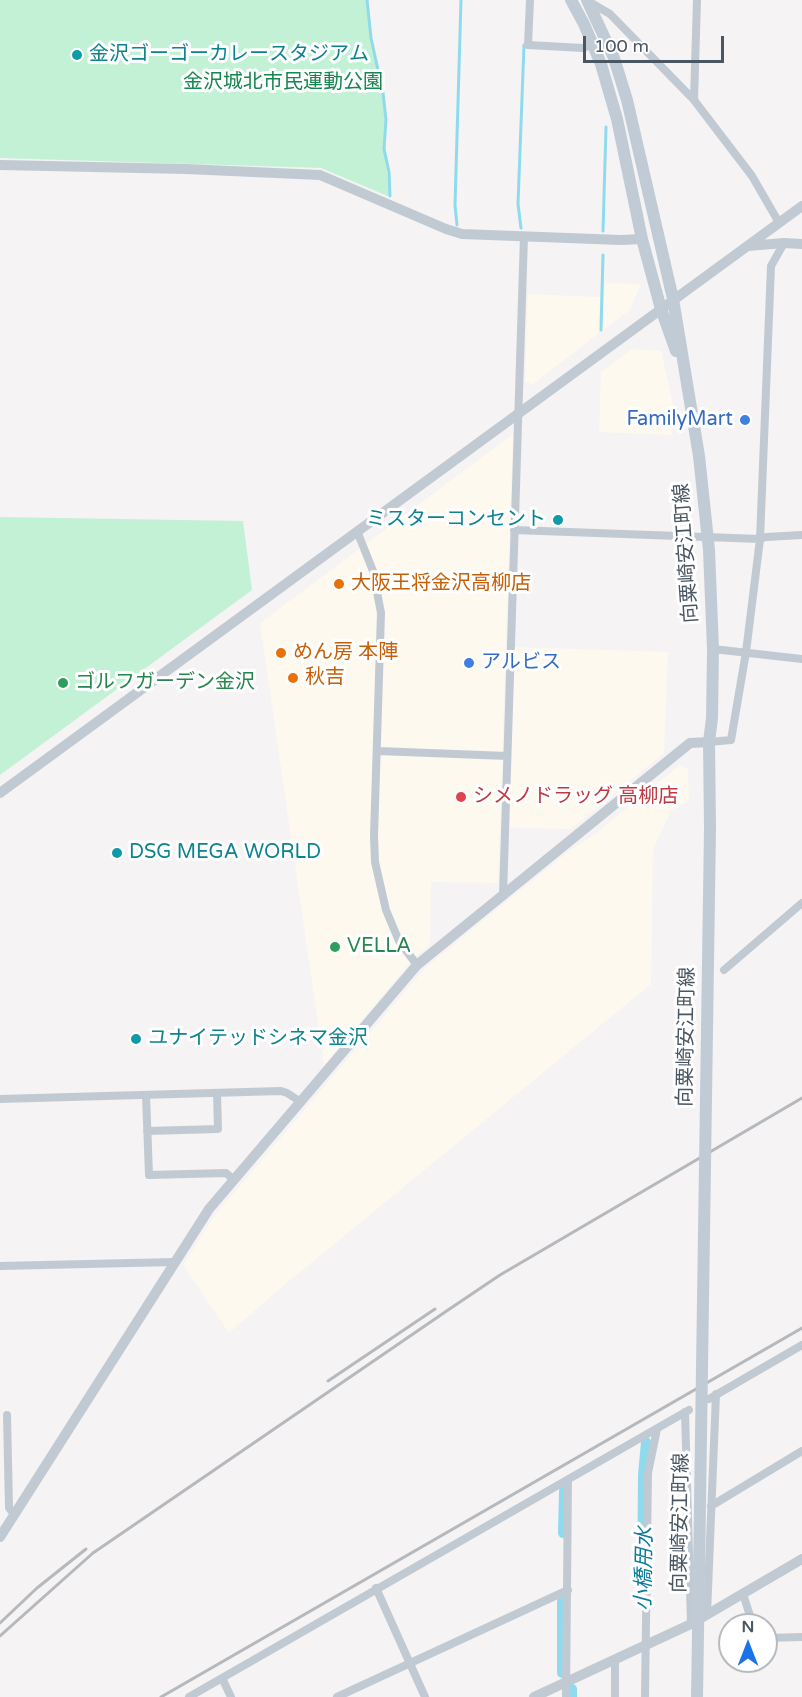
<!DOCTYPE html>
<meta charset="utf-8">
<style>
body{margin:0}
#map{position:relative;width:802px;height:1697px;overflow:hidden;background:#f5f3f3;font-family:"Varela Round",sans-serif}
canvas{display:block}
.north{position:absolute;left:718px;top:1613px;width:60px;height:60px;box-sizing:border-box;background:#fff;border:2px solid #b7bbc0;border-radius:50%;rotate:0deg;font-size:16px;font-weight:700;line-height:24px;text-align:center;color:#4a5661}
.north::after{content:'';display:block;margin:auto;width:21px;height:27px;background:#1a73e8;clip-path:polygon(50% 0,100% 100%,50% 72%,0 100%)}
.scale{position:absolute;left:583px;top:36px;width:141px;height:27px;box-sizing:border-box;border:3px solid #4a5661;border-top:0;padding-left:8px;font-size:18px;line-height:21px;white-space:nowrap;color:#4a5661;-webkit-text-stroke:4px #fff;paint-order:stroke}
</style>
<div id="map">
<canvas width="802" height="1697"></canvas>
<div class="north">N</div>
<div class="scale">100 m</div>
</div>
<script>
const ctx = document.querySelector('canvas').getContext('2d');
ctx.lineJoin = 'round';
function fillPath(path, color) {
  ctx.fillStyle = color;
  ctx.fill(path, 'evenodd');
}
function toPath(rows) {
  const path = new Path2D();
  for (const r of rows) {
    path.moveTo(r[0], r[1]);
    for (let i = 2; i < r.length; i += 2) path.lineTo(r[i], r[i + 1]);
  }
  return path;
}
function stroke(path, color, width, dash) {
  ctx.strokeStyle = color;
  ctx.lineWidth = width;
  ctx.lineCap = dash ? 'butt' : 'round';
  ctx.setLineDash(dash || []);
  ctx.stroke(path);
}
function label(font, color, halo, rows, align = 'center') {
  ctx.font = font + ' "Varela Round","Noto Sans JP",sans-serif';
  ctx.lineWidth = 6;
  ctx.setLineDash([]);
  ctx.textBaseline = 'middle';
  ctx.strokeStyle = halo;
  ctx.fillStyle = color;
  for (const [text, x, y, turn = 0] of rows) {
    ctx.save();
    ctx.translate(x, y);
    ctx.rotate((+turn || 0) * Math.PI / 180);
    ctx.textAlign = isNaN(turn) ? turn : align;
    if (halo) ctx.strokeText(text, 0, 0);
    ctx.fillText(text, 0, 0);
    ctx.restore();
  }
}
fillPath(toPath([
 [605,283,641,284,630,310,603,330,599,329,599,333,532,385,525,381,528,294,600,297,599,323,603,324],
 [632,349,661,351,673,405,672,435,599,432,601,372],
 [513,434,498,883,431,882,430,945,414,958,324,1065,260,623],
 [514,647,668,652,664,753,571,829,511,828,508,825],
 [680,765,688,769,689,800,671,811,653,849,651,984,283,1286,229,1333,183,1265,215,1215,425,968,570,850,594,835]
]), '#fdf9ef');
fillPath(toPath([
 [0,0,367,0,373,51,382,92,385,120,384,144,390,197,321,168,0,158],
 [0,517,243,521,252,590,0,775]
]), '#c3f1d5');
stroke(toPath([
 [367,0,371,38,383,93,386,120,384,149,389,172,390,196],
 [457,225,455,205,461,0],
 [521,228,518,204,524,45],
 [603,231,606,127],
 [601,330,603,255]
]), '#90daee', 3);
stroke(toPath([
 [563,1533,564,1491],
 [642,1598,643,1475,646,1442],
 [562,1673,562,1601],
 [572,1689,572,1697]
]), '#90daee', 10);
stroke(toPath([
 [530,0,528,45,583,48,593,44],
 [588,1,610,14,694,100,752,176,778,221],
 [694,100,697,0],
 [514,530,760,539,766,537,802,535],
 [357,531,373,571,381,613,374,836,375,862,386,910,399,941,417,965],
 [713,649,802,659],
 [709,742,731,740,746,652,760,539,771,266,784,243],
 [378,751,507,756],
 [503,895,524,236],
 [724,970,802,903],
 [146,1095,149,1175,226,1173,234,1180],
 [0,1099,281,1091,287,1093,301,1102],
 [147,1131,218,1129,217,1093],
 [0,1266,175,1262],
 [709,1399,802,1345],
 [685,1412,691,1624],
 [7,1415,9,1508,14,1514],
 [711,1506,802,1451],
 [376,1588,425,1697],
 [743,1594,753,1625],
 [707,1614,716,1394],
 [766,1638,802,1637],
 [222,1678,231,1697],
 [189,1697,689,1410],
 [337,1697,568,1590],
 [566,1697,568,1480],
 [615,1697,615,1660],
 [645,1697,648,1473,657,1429]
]), '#c1cad2', 8);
stroke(toPath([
 [0,165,186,169,320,175,446,229,462,234,621,240,642,239],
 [748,246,784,243,802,244],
 [0,793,802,206],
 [0,1537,209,1209,417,965,690,743,709,742],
 [534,1697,691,1624,802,1559]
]), '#c1cad2', 10);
stroke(toPath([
 [571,0,584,24,601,64,617,119,642,239,661,309,676,351],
 [587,0,614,58,627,100,673,299,699,456,709,550,713,649,712,718,709,742,710,828],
 [697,1697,699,1570]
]), '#c1cbd6', 12);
stroke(toPath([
 [328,1381,435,1309],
 [0,1623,37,1588,86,1549],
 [0,1636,93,1553,451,1308,500,1275,802,1098],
 [161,1697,802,1328]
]), '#b5b8bd', 3);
stroke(toPath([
 [699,1570,710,828]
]), '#c1cbd6', 12);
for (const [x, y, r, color] of [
 [77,55,6,"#0f9aa8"],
 [745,420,6,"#3f7fe0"],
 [558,520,6,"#0f9aa8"],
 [339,584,6,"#e8710a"],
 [281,653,6,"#e8710a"],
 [469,663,6,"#3f7fe0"],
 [293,678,6,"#e8710a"],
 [63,683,6,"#2e9e5b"],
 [461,797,6,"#e0444e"],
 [117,853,6,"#0f9aa8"],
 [335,947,6,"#2e9e5b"],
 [136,1039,6,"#0f9aa8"]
]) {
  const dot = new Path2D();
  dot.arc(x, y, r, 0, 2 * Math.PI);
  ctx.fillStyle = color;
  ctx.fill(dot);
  stroke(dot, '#fff', 2);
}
label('20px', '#0d838f', '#fff', [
 ["金沢ゴーゴーカレースタジアム",89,55],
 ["ミスターコンセント",546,520,"right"],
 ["DSG MEGA WORLD",129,853],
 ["ユナイテッドシネマ金沢",148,1039]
], 'left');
label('20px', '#17864f', '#fff', [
 ["金沢城北市民運動公園",283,83]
]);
label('20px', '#366cbe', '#fff', [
 ["FamilyMart",733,420],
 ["アルビス",481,663,"left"]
], 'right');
label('20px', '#4a5661', '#fff', [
 ["向粟崎安江町線",687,553,-94],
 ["向粟崎安江町線",687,1037,-89],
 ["向粟崎安江町線",681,1523,-89]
]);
label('20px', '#c56008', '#fff', [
 ["大阪王将金沢高柳店",351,584],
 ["めん房 本陣",293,653],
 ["秋吉",305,678]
], 'left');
label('20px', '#27864d', '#fff', [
 ["ゴルフガーデン金沢",75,683],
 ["VELLA",347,947]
], 'left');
label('20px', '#be3a42', '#fff', [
 ["シメノドラッグ 高柳店",473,797]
], 'left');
label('italic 21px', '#0c7c9b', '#fff', [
 ["小橋用水",645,1569,-89]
]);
</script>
